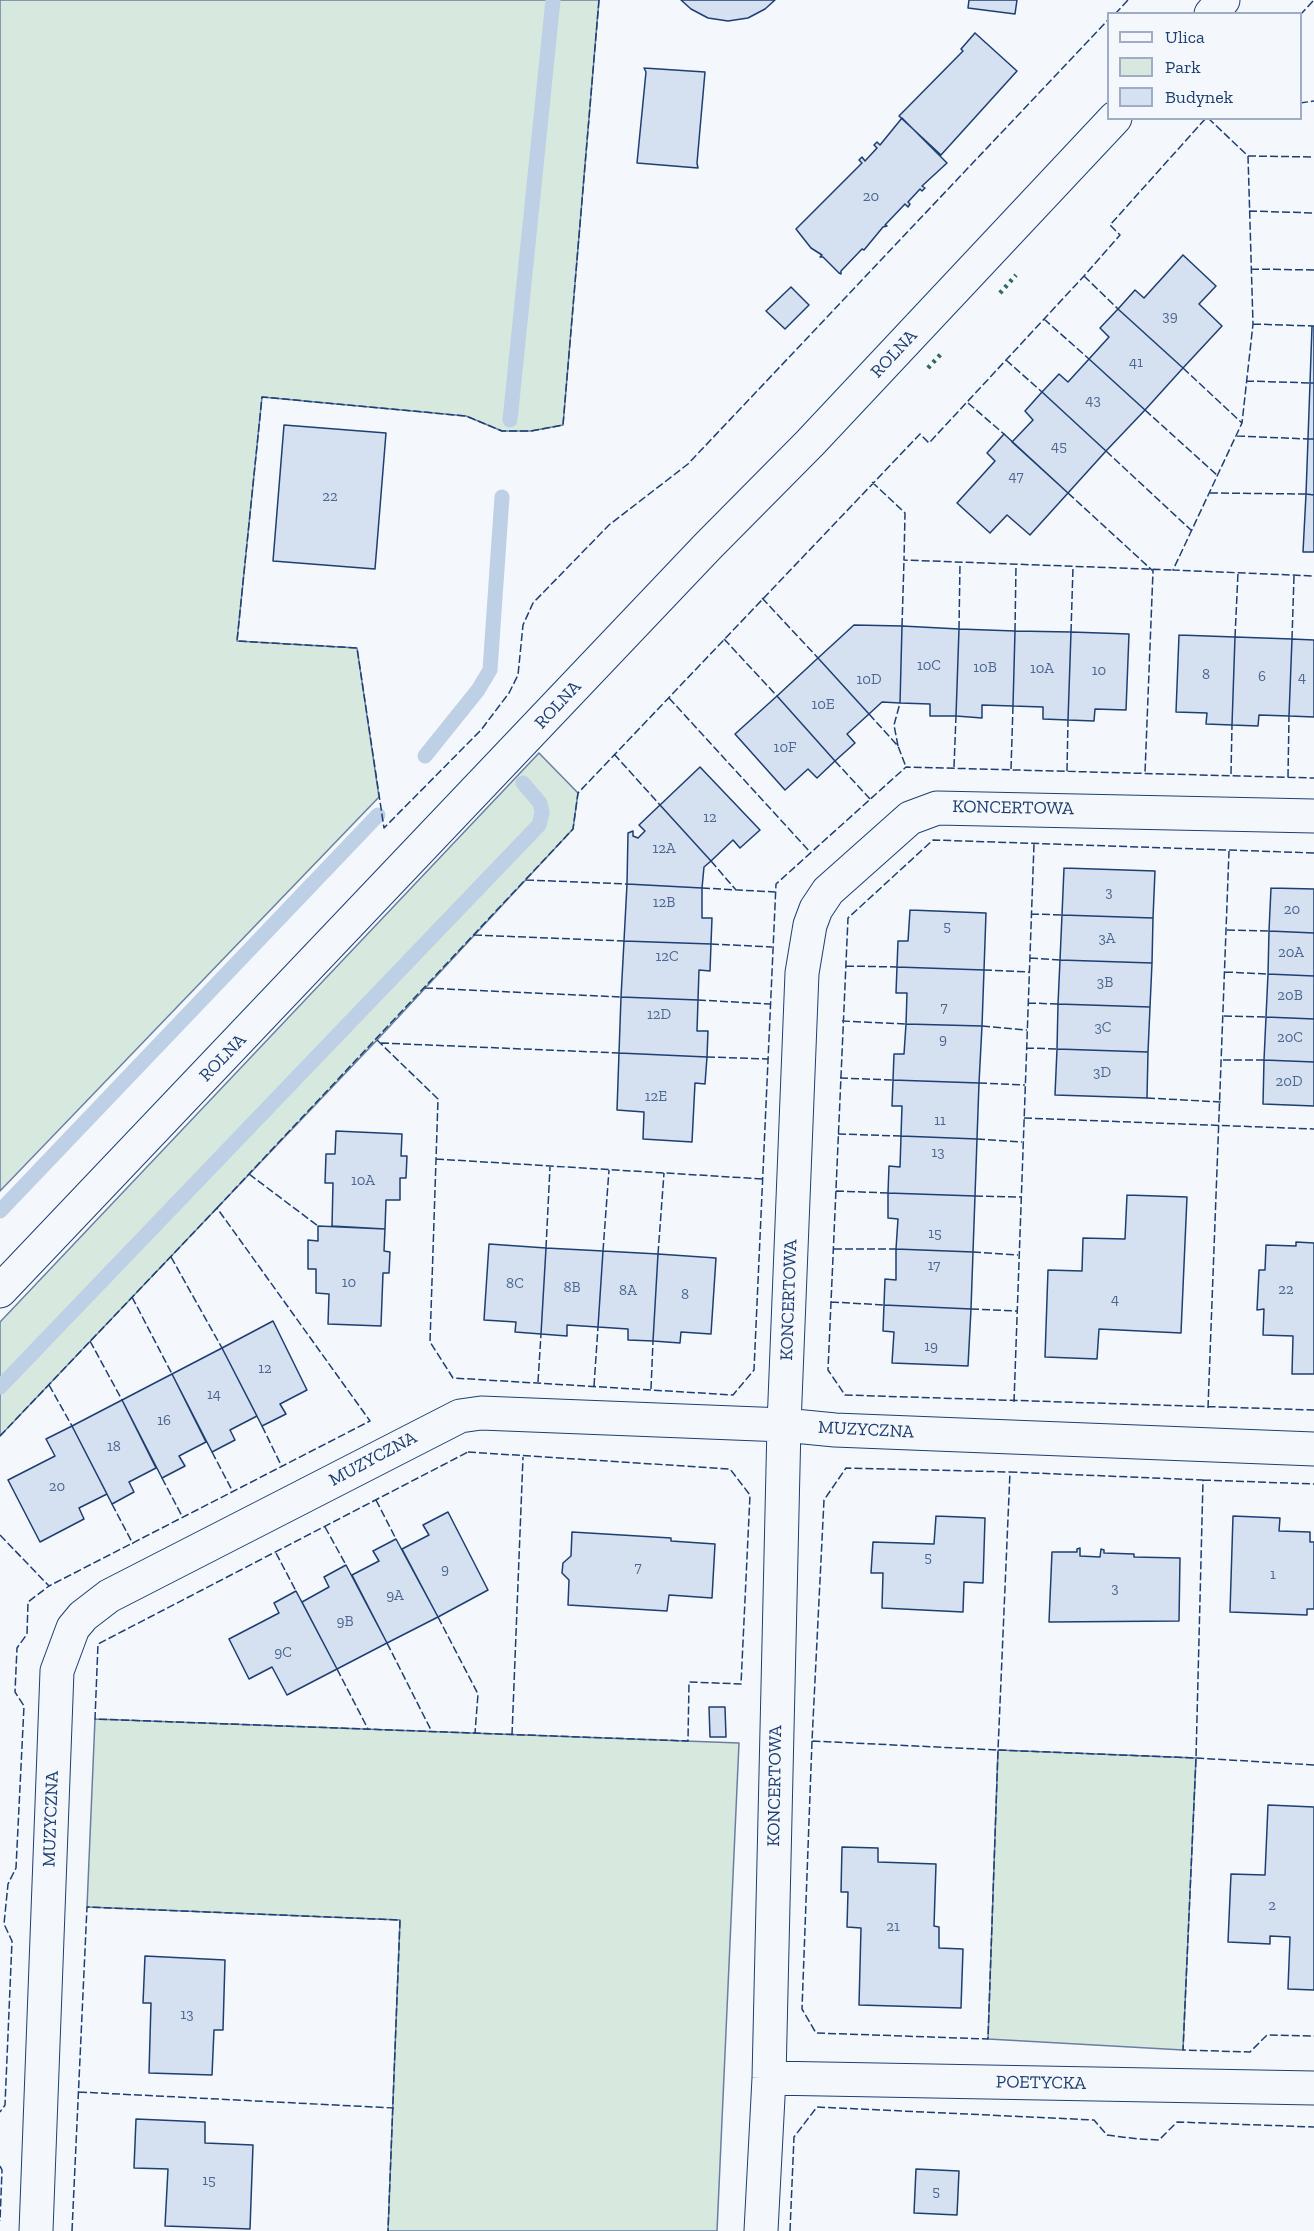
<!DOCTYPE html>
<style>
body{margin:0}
#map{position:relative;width:1314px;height:2231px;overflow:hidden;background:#f4f7fb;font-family:"Zilla Slab",serif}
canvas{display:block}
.legend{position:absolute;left:1107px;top:12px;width:195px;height:108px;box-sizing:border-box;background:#f4f7fb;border:2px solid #9eadc5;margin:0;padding:8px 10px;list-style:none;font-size:18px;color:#1d3f73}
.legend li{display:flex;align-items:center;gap:12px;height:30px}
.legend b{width:30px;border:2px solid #9eadc5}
</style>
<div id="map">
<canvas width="1314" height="2231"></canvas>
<ul class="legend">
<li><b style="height:8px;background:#f4f7fb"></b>Ulica</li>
<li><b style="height:16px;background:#d7e8df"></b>Park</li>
<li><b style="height:16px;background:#d5e0f0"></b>Budynek</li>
</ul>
</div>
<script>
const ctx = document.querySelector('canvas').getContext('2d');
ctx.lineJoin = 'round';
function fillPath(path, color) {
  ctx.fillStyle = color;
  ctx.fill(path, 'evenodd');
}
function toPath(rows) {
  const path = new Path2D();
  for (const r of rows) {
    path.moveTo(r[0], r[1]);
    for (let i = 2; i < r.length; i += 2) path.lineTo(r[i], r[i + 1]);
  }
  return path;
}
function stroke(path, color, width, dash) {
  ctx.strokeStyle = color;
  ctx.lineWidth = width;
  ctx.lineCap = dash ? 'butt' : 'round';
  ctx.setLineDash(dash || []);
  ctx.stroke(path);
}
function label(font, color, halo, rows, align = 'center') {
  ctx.font = font + ' "Zilla Slab",serif';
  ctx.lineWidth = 4.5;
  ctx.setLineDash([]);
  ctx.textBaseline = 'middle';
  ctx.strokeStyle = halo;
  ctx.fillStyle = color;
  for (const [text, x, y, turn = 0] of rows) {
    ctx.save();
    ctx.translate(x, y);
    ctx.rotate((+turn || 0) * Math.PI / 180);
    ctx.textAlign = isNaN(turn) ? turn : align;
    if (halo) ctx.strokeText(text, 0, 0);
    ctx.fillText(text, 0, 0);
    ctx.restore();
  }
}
const green = toPath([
 [0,0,599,0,563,425,531,431,502,431,466,416,262,397,237,641,357,648,379,797,0,1191,0,0],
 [539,753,578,793,573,829,377,1040,0,1436,0,1322,539,753],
 [95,1719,739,1743,717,2231,388,2231,400,1920,87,1907,95,1719],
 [998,1750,1196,1758,1183,2050,988,2039,998,1750]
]);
fillPath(green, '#d7e8df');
stroke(green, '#687fa3', 1.5);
stroke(toPath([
 [510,420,553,0],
 [425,756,478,690,490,670,502,497],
 [0,1211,378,815],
 [0,1387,539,825,542,813,540,803,523,783]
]), '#bed0e5', 15);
const building = toPath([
 [681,0,775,0,765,9,748,18,728,21,708,18,691,9,681,0],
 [969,0,1017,0,1015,14,968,8,969,0],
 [975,33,1017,71,941,155,899,116,963,51,961,49,975,33],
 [644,68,705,72,697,163,698,168,637,163,646,72,644,68],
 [902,118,947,163,922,186,925,188,922,191,920,189,908,202,910,204,908,207,905,204,885,225,887,226,883,227,864,250,862,249,841,271,841,274,839,273,823,257,820,257,822,255,811,248,796,229,862,163,859,160,862,157,865,161,877,148,874,145,877,142,880,145,902,118],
 [1183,255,1216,286,1199,304,1222,326,1183,368,1118,309,1135,290,1144,298,1183,255],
 [791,287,809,305,785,329,766,311,791,287],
 [1118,309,1183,368,1145,410,1089,359,1109,337,1100,328,1118,309],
 [1312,326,1314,326,1314,383,1310,383,1312,326],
 [1089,359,1145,410,1106,451,1042,392,1059,374,1068,382,1089,359],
 [1310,383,1314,383,1314,439,1308,439,1310,383],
 [1042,392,1106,451,1068,493,1012,442,1033,420,1025,411,1042,392],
 [284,425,386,433,375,569,273,561,284,425],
 [1004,434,1068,493,1030,535,1007,515,990,533,957,503,995,461,987,453,1004,434],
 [1308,439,1314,439,1314,495,1306,494,1308,439],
 [1306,494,1314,495,1314,552,1303,552,1306,494],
 [854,625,902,626,900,703,882,702,869,714,818,658,854,625],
 [902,626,959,629,956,716,930,716,930,704,900,703,902,626],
 [959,629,1015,631,1013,706,982,705,982,718,956,716,959,629],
 [1015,631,1071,632,1068,720,1043,719,1043,707,1013,706,1015,631],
 [1071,632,1129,634,1126,710,1095,709,1094,721,1068,720,1071,632],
 [1179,635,1235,637,1232,725,1206,724,1207,713,1176,712,1179,635],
 [1235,637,1292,639,1289,716,1259,715,1258,726,1232,725,1235,637],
 [1292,639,1314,640,1314,717,1289,716,1292,639],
 [818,658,869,714,847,734,855,743,835,761,777,696,818,658],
 [777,696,835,761,817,778,808,769,785,790,735,734,777,696],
 [700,767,760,830,740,848,733,840,711,861,660,805,700,767],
 [660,805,711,861,704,867,702,888,627,884,628,833,633,831,633,836,638,838,645,831,639,825,660,805],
 [1064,868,1155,871,1153,918,1062,915,1064,868],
 [627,884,702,888,702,918,712,918,711,944,624,941,627,884],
 [1271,888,1314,889,1314,933,1269,931,1271,888],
 [910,910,986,913,984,970,897,967,898,941,908,941,910,910],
 [1062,915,1153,918,1152,963,1060,960,1062,915],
 [1269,931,1314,933,1314,976,1268,974,1269,931],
 [624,941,711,944,710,971,699,970,698,1000,621,997,624,941],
 [1060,960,1152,963,1150,1007,1058,1004,1060,960],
 [897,967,984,970,982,1026,906,1024,907,993,896,993,897,967],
 [1268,974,1314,976,1314,1019,1266,1017,1268,974],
 [621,997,698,1000,697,1031,708,1031,707,1057,619,1053,621,997],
 [1058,1004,1150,1007,1148,1052,1057,1049,1058,1004],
 [1266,1017,1314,1019,1314,1062,1264,1060,1266,1017],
 [906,1024,982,1026,979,1083,893,1080,894,1054,904,1054,906,1024],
 [1057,1049,1148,1052,1147,1098,1055,1095,1057,1049],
 [619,1053,707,1057,705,1084,695,1083,692,1142,643,1139,644,1112,617,1110,619,1053],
 [1264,1060,1314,1062,1314,1106,1263,1104,1264,1060],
 [893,1080,979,1083,977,1139,901,1136,902,1106,892,1106,893,1080],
 [336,1131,402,1134,401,1156,407,1156,406,1178,400,1178,400,1200,386,1200,385,1229,332,1226,333,1183,325,1183,326,1154,335,1154,336,1131],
 [901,1136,977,1139,975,1196,888,1193,889,1166,900,1167,901,1136],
 [888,1193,975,1196,973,1252,896,1249,898,1219,888,1218,888,1193],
 [1127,1195,1187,1197,1181,1333,1099,1329,1097,1359,1045,1357,1048,1270,1082,1271,1083,1238,1125,1239,1127,1195],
 [318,1226,385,1229,384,1251,390,1252,389,1273,383,1273,381,1326,328,1324,329,1294,316,1293,316,1269,308,1269,308,1240,318,1241,318,1226],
 [1296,1242,1314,1243,1314,1374,1292,1374,1293,1336,1263,1335,1264,1309,1257,1310,1259,1270,1265,1270,1266,1245,1296,1246,1296,1242],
 [489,1244,546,1248,541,1334,515,1332,516,1322,484,1320,489,1244],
 [546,1248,603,1251,598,1327,567,1325,567,1336,541,1334,546,1248],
 [896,1249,973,1252,971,1309,884,1305,885,1279,896,1280,896,1249],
 [603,1251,658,1254,653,1341,628,1340,628,1329,598,1327,603,1251],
 [658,1254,716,1258,711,1334,681,1332,680,1343,653,1341,658,1254],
 [884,1305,971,1309,968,1366,892,1363,894,1332,883,1331,884,1305],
 [273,1321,307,1390,280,1404,286,1414,262,1426,222,1348,273,1321],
 [222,1348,257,1416,230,1430,235,1440,212,1452,172,1374,222,1348],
 [172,1374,206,1442,179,1456,185,1466,162,1478,122,1400,172,1374],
 [122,1400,156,1468,129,1482,134,1492,112,1504,72,1426,122,1400],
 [72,1426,107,1494,79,1508,84,1519,40,1542,8,1480,55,1456,46,1439,72,1426],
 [448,1512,488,1590,438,1617,402,1549,429,1535,423,1525,448,1512],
 [936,1516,985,1518,983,1583,964,1582,963,1612,882,1608,883,1573,871,1573,873,1542,934,1544,936,1516],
 [1233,1516,1280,1518,1279,1531,1310,1532,1310,1542,1314,1542,1314,1609,1307,1609,1307,1615,1230,1612,1233,1516],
 [572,1532,671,1538,671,1541,715,1544,712,1598,669,1595,667,1611,568,1605,569,1580,562,1573,563,1563,571,1556,572,1532],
 [396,1539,438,1617,387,1643,352,1575,379,1561,373,1551,396,1539],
 [1080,1548,1080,1556,1100,1557,1101,1549,1104,1550,1104,1553,1134,1554,1134,1557,1180,1558,1179,1621,1049,1622,1052,1552,1077,1552,1077,1549,1080,1548],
 [346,1565,387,1643,337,1669,302,1602,329,1587,324,1577,346,1565],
 [296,1591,337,1669,287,1695,272,1667,249,1679,229,1639,279,1613,274,1603,296,1591],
 [709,1707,725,1707,726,1737,710,1737,709,1707],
 [1268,1805,1314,1807,1314,1990,1288,1989,1290,1937,1270,1936,1270,1944,1228,1942,1231,1874,1265,1875,1268,1805],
 [842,1847,878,1848,878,1862,936,1864,934,1926,939,1927,939,1948,963,1949,961,2008,859,2005,861,1928,847,1927,848,1892,841,1892,842,1847],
 [145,1956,225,1960,223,2030,214,2030,212,2075,149,2073,151,2003,143,2003,145,1956],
 [136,2119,205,2122,205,2143,253,2145,250,2229,165,2226,168,2169,134,2168,136,2119],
 [916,2169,959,2171,957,2215,914,2213,916,2169]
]);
fillPath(building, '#d5e0f0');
stroke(building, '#1d3f73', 1.5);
const street = toPath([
 [769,2078,1314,2088],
 [36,2231,57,1671,73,1628,83,1616,109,1596,460,1416,481,1413,784,1425,835,1430,1314,1449],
 [761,2231,769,2078,784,1425,802,973,810,925,816,909,828,891,910,818,937,808,1314,816]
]);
const secondary = toPath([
 [1211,14,1223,0],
 [0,1291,708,546,810,443,1115,118]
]);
stroke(street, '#1d3f73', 35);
stroke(secondary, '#1d3f73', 35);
stroke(street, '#f4f7fb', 33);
stroke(secondary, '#f4f7fb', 33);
stroke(toPath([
 [1000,293,1016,275],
 [928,368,941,354]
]), '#2c6c60', 4.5, [3, 4.5]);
stroke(toPath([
 [599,0,563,425,531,431,502,431,466,416,262,397,237,641,357,648,384,828,481,730,509,693,518,675,523,625,533,603,609,525,688,464,1108,20],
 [1115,14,1128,0],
 [1300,15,1314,0],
 [1300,103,1314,101],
 [1208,118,1248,156,1253,324,1242,423,1173,570,1314,576],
 [1248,156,1314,157],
 [1249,211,1314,213],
 [1251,269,1314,270],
 [1084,276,1118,309],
 [1044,319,1089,359],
 [1253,324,1312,326],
 [1006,360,1042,392],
 [1183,368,1242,423],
 [1246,381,1310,383],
 [968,403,1004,434],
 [1145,410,1218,476],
 [1237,436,1308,439],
 [1106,451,1192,531],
 [872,482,905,513,904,560,1173,570],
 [1068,493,1153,571,1145,773],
 [1210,493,1306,494],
 [762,598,818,658],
 [902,626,904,560],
 [959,629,960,563],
 [1015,631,1016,565],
 [1071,632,1073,567],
 [1235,637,1238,573],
 [724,639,777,696],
 [1292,639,1294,576],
 [669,698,811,853],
 [869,714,898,746,906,767],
 [898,746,894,725,900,703],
 [614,754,660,805],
 [835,761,870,799],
 [954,767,956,716],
 [1011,769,1013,706],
 [1067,771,1068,720],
 [1231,774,1232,725],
 [1288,777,1289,716],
 [1314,853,933,840,848,918,828,1370,845,1395,1314,1410],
 [711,861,736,890],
 [526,880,627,884],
 [702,888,775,892],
 [1031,914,1062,915],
 [1227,930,1269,931],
 [474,935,624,941],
 [711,944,772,947],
 [1030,958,1060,960],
 [846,966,897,967],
 [984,970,1029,972],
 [1225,972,1268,974],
 [425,988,621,997],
 [698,1000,770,1004],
 [1028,1003,1058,1004],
 [1224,1016,1266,1017],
 [842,1021,906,1024],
 [982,1026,1027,1030],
 [377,1040,438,1099,430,1342,453,1378,733,1395,754,1370,776,884,906,767,1314,778],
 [381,1043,619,1053],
 [1026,1048,1057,1049],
 [707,1057,768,1059],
 [1223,1060,1264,1060],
 [840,1078,893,1080],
 [979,1083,1025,1085],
 [1147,1098,1221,1102],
 [1024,1118,1314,1129],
 [838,1134,901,1136],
 [977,1139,1022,1142],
 [436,1159,763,1179],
 [249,1174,318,1226],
 [836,1191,888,1193],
 [975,1196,1021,1197],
 [217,1208,573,829,578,793,920,434,929,443,1084,276,1120,235,1110,225,1206,118],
 [546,1248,550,1167],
 [834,1249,896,1249],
 [603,1251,609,1170],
 [973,1252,1018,1255],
 [658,1254,664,1173],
 [171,1257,222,1348],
 [132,1297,172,1374],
 [831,1302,884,1305],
 [971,1309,1017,1311],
 [90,1341,122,1400],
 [538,1382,541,1334],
 [49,1385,72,1426],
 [594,1386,598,1327],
 [651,1389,653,1341],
 [1014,1402,1034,844],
 [1208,1408,1229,851],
 [262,1426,282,1467],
 [0,1436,217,1208,370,1421,49,1586],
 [212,1452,233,1492],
 [468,1452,730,1469,750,1495,741,1684,689,1682,688,1741,95,1719,98,1644,468,1452],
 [162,1478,183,1518],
 [1203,1480,1314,1484],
 [376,1500,396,1539],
 [112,1504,133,1544],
 [325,1527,346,1565],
 [0,1535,49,1586,28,1602,27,1634,17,1648,15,1692,24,1706,16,1868,8,1884,4,1924,12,1941,5,2105,0,2112],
 [276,1553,296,1591],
 [438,1617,478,1694,475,1733],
 [387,1643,432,1732],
 [337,1669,368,1729],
 [512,1735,523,1457],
 [812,1741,802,2009,816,2033,988,2039,998,1750,812,1741,824,1500,846,1468,1010,1472],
 [1314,1765,1196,1758,998,1750,1010,1472,1203,1480,1196,1758,1183,2050,1250,2052,1267,2035,1314,2036],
 [79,2092,394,2108],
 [0,2166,2,2170,0,2221],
 [72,2231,87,1907,400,1920,388,2231],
 [790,2231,794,2137,817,2107,1094,2120,1107,2135,1138,2139,1159,2140,1177,2122,1314,2127]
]), '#1d3f73', 1.5, [8, 3]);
label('15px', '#4b6792', null, [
 ["20",871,197],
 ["39",1170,317],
 ["41",1136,363],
 ["43",1093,401],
 ["45",1059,447],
 ["47",1016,477],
 ["22",330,497],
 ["10C",929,666],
 ["10B",985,668],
 ["10A",1042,669],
 ["10",1099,671],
 ["8",1206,675],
 ["6",1262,677],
 ["4",1302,678],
 ["10D",869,680],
 ["10E",823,705],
 ["10F",785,748],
 ["12",710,818],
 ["12A",664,849],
 ["3",1109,893],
 ["12B",664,903],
 ["20",1292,910],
 ["5",947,927],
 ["3A",1107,939],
 ["20A",1291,953],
 ["12C",667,957],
 ["3B",1105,983],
 ["20B",1290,996],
 ["7",944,1008],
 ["12D",659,1015],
 ["3C",1103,1028],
 ["20C",1290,1038],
 ["9",943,1040],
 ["3D",1102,1073],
 ["20D",1289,1082],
 ["12E",656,1097],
 ["11",940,1121],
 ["13",938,1153],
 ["10A",363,1181],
 ["15",935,1234],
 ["17",934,1266],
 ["10",349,1283],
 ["8C",515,1284],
 ["8B",572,1288],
 ["22",1286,1290],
 ["8A",628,1291],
 ["8",685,1295],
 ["4",1115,1300],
 ["19",931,1347],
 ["12",265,1369],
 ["14",214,1395],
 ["16",164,1421],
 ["18",114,1447],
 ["20",57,1487],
 ["5",928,1558],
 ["7",638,1568],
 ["9",445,1570],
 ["1",1273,1575],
 ["3",1115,1589],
 ["9A",395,1596],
 ["9B",345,1622],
 ["9C",283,1653],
 ["2",1272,1906],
 ["21",893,1927],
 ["13",187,2015],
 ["15",209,2181],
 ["5",936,2192]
]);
label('18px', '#1d3f73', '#f4f7fb', [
 ["ROLNA",894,354,-47],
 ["ROLNA",558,705,-47],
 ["KONCERTOWA",1013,808,1],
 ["ROLNA",223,1058,-46],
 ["KONCERTOWA",789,1300,-88],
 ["MUZYCZNA",866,1430,3],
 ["MUZYCZNA",373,1459,-28],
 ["KONCERTOWA",775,1786,-89],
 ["MUZYCZNA",51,1819,-88],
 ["POETYCKA",1041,2083,1]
]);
</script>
